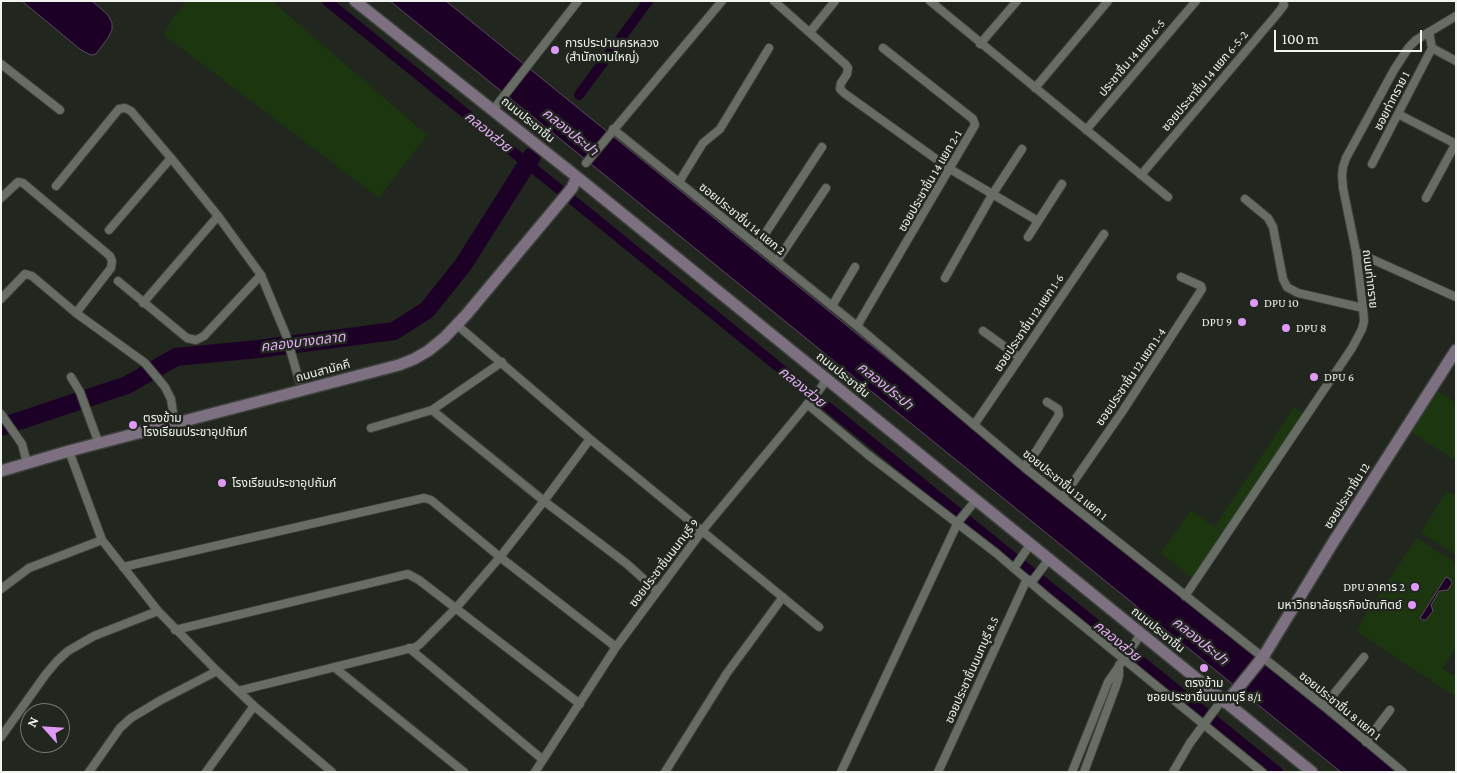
<!DOCTYPE html>
<meta charset="utf-8">
<style>
body{margin:0}
#map{position:relative;width:1457px;height:773px;overflow:hidden;background:#21261f;font-family:"Crimson Pro",serif}
canvas{display:block}
.frame{position:absolute;inset:0;border:2px solid #f0f3ee;pointer-events:none}
.north{position:absolute;left:20px;top:703px;width:50px;height:50px;box-sizing:border-box;background:#21261f;border:1px solid #747872;border-radius:50%;rotate:296deg;font-size:14px;font-weight:700;line-height:20px;text-align:center;color:#f0f3ee}
.north::after{content:'';display:block;margin:auto;width:18px;height:22px;background:#dd99f3;clip-path:polygon(50% 0,100% 100%,50% 72%,0 100%)}
.scale{position:absolute;left:1274px;top:30px;width:148px;height:22px;box-sizing:border-box;border:2px solid #f0f3ee;border-top:0;padding-left:6px;font-size:15px;line-height:18px;white-space:nowrap;color:#f0f3ee;-webkit-text-stroke:4px #21261f;paint-order:stroke}
</style>
<div id="map">
<canvas width="1457" height="773"></canvas>
<div class="frame"></div>
<div class="north">N</div>
<div class="scale">100 m</div>
</div>
<script>
const ctx = document.querySelector('canvas').getContext('2d');
ctx.lineJoin = 'round';
function fillPath(path, color) {
  ctx.fillStyle = color;
  ctx.fill(path, 'evenodd');
}
function toPath(rows) {
  const path = new Path2D();
  for (const r of rows) {
    path.moveTo(r[0], r[1]);
    for (let i = 2; i < r.length; i += 2) path.lineTo(r[i], r[i + 1]);
  }
  return path;
}
function stroke(path, color, width, dash) {
  ctx.strokeStyle = color;
  ctx.lineWidth = width;
  ctx.lineCap = dash ? 'butt' : 'round';
  ctx.setLineDash(dash || []);
  ctx.stroke(path);
}
function label(font, color, halo, rows, align = 'center') {
  ctx.font = font + ' "Crimson Pro","Noto Sans Thai",serif';
  ctx.lineWidth = 5;
  ctx.setLineDash([]);
  ctx.textBaseline = 'middle';
  ctx.strokeStyle = halo;
  ctx.fillStyle = color;
  for (const [text, x, y, turn = 0] of rows) {
    ctx.save();
    ctx.translate(x, y);
    ctx.rotate((+turn || 0) * Math.PI / 180);
    ctx.textAlign = isNaN(turn) ? turn : align;
    if (halo) ctx.strokeText(text, 0, 0);
    ctx.fillText(text, 0, 0);
    ctx.restore();
  }
}
fillPath(toPath([
 [187,1,272,1,427,135,379,198,164,35,171,20],
 [1438,391,1456,403,1456,461,1411,432],
 [1294,407,1304,413,1225,533,1215,526],
 [1447,491,1456,495,1456,555,1421,532],
 [1191,510,1224,534,1194,580,1161,553],
 [1417,538,1456,563,1456,648,1442,668,1456,677,1456,697,1362,635,1357,630,1367,612]
]), '#1c3710');
const water = toPath([
 [22,1,92,1,108,15,112,23,112,30,108,38,96,54,91,55,81,50,22,1],
 [390,1,446,1,1398,772,1341,772,390,1],
 [1446,577,1450,579,1452,583,1448,590,1439,591,1431,605,1433,611,1426,620,1423,620,1420,618,1446,577]
]);
fillPath(water, '#1d0026');
stroke(water, '#5c4962', 1);
stroke(toPath([
 [327,1,1278,772],
 [579,95,648,1]
]), '#1d0026', 10);
stroke(toPath([
 [1,427,127,385,176,357,258,349,394,331,427,310,463,265,532,156]
]), '#1d0026', 18);
const street = toPath([
 [774,1,845,64,848,68,847,74,841,83,840,89,844,93,950,169,1038,221],
 [930,1,1168,197],
 [810,32,835,1],
 [1429,32,1432,48,1456,61],
 [980,44,1017,1],
 [1,64,60,110],
 [1035,88,1108,1],
 [493,110,578,1],
 [1398,114,1456,144],
 [613,129,857,326,1024,467,1324,706,1403,772],
 [1086,130,1196,1],
 [586,163,722,1],
 [1372,164,1432,48],
 [1141,175,1278,13,1284,5,1283,1],
 [679,182,703,143,720,129,769,48],
 [56,186,119,109,125,108,131,111,171,158,218,216,261,275,286,335,299,380],
 [1,198,18,182,23,183,110,256,112,261,111,268,76,313],
 [1426,198,1456,143],
 [1245,199,1268,218,1273,227,1283,279,1287,287,1298,293,1363,308],
 [109,230,171,158],
 [1028,237,1062,184],
 [757,246,822,147],
 [1356,252,1456,297],
 [777,261,826,188],
 [945,278,992,195,1022,149],
 [118,281,187,338,196,340,204,336,261,275],
 [1,299,25,274,32,276,76,313,145,363,165,387,171,399,175,425],
 [143,303,218,216],
 [832,306,855,267],
 [457,325,590,439,819,627],
 [857,326,975,125,973,119,883,48],
 [983,331,1019,357],
 [71,377,80,392,99,444],
 [807,404,867,454,996,553,1045,595,1262,772],
 [432,410,544,501,627,564,657,591],
 [1,414,22,444,27,463],
 [974,425,1104,234],
 [371,428,432,410,502,362],
 [69,451,102,540,158,611,217,671,254,706,332,772],
 [1024,467,1037,450,1059,415,1058,409,1047,402],
 [1063,497,1122,412,1200,292,1202,289,1201,286,1181,277],
 [123,567,424,498,431,500,500,557,616,647],
 [1014,568,1030,545],
 [1031,583,1049,559],
 [1,589,29,568,102,540],
 [1185,596,1352,348,1362,329,1364,321,1363,308,1356,252,1343,188,1342,175,1343,167,1346,158,1394,70,1409,47,1416,40,1456,16],
 [175,630,408,574,419,580,580,704],
 [409,648,542,759],
 [334,667,464,772],
 [238,691,416,647,420,644,456,608,500,557,544,501,590,439],
 [1324,706,1364,657],
 [1,737,46,674,57,661,68,651,94,636,158,611],
 [1366,742,1390,710],
 [89,772,120,728,131,718,161,700,217,671],
 [206,772,254,706],
 [535,772,616,647,702,531,820,389,826,380],
 [665,772,727,673,783,597],
 [841,772,958,522,976,500],
 [938,772,1027,579],
 [1072,772,1108,682,1141,634],
 [1084,772,1116,686,1119,676,1119,665],
 [1173,772,1190,743,1222,700]
]);
const secondary = toPath([
 [355,1,577,177,1312,772],
 [1,471,69,451,399,365,414,359,428,351,444,338,466,315,572,188,577,177],
 [1226,703,1263,657,1334,541,1456,350]
]);
stroke(street, '#3d413b', 10);
stroke(secondary, '#3d413b', 14);
stroke(street, '#676d65', 8);
stroke(secondary, '#7d7181', 11);
for (const [x, y, r, color] of [
 [555,50,5,"#dd99f3"],
 [1254,303,5,"#dd99f3"],
 [1242,322,5,"#dd99f3"],
 [1286,328,5,"#dd99f3"],
 [1314,377,5,"#dd99f3"],
 [133,425,5,"#dd99f3"],
 [222,483,5,"#dd99f3"],
 [1415,587,5,"#dd99f3"],
 [1412,605,5,"#dd99f3"],
 [1204,668,5,"#dd99f3"]
]) {
  const dot = new Path2D();
  dot.arc(x, y, r, 0, 2 * Math.PI);
  ctx.fillStyle = color;
  ctx.fill(dot);
  stroke(dot, '#21261f', 2);
}
label('12px', '#f0f3ee', '#21261f', [
 ["การประปานครหลวง",565,43],
 ["(สำนักงานใหญ่)",565,57],
 ["DPU 10",1264,303],
 ["DPU 9",1232,322,"right"],
 ["DPU 8",1296,328],
 ["DPU 6",1324,377],
 ["ตรงข้าม",143,418],
 ["โรงเรียนประชาอุปถัมภ์",143,432],
 ["โรงเรียนประชาอุปถัมภ์",232,483],
 ["DPU อาคาร 2",1405,587,"right"],
 ["มหาวิทยาลัยธุรกิจบัณฑิตย์",1402,605,"right"],
 ["ตรงข้าม",1204,683,"center"],
 ["ซอยประชาชื่นนนทบุรี 8/1",1204,697,"center"]
], 'left');
label('12px', '#f0f3ee', '#21261f', [
 ["ประชาชื่น 14 แยก 6-5",1132,58,-50],
 ["ซอยประชาชื่น 14 แยก 6-5-2",1205,81,-50],
 ["ซอยท่าทราย 1",1392,101,-63],
 ["ถนนประชาชื่น",528,120,39],
 ["ซอยประชาชื่น 14 แยก 2-1",930,181,-60],
 ["ซอยประชาชื่น 14 แยก 2",742,219,39],
 ["ถนนท่าทราย",1370,279,83],
 ["ซอยประชาชื่น 12 แยก 1-6",1029,323,-56],
 ["ถนนสามัคคี",323,371,-15],
 ["ถนนประชาชื่น",843,375,39],
 ["ซอยประชาชื่น 12 แยก 1-4",1131,377,-56],
 ["ซอยประชาชื่น 12 แยก 1",1065,485,39],
 ["ซอยประชาชื่น 12",1347,496,-58],
 ["ซอยประชาชื่นนนทบุรี 9",664,563,-53],
 ["ถนนประชาชื่น",1158,630,39],
 ["ซอยประชาชื่นนนทบุรี 8.5",972,670,-66],
 ["ซอยประชาชื่น 8 แยก 1",1340,706,39]
]);
label('italic 14px', '#e6adf8', '#21261f', [
 ["คลองส่วย",488,132,39],
 ["คลองประปา",570,132,39],
 ["คลองบางตลาด",303,342,-7],
 ["คลองประปา",885,386,39],
 ["คลองส่วย",802,387,39],
 ["คลองส่วย",1117,641,39],
 ["คลองประปา",1200,641,39]
]);
</script>
